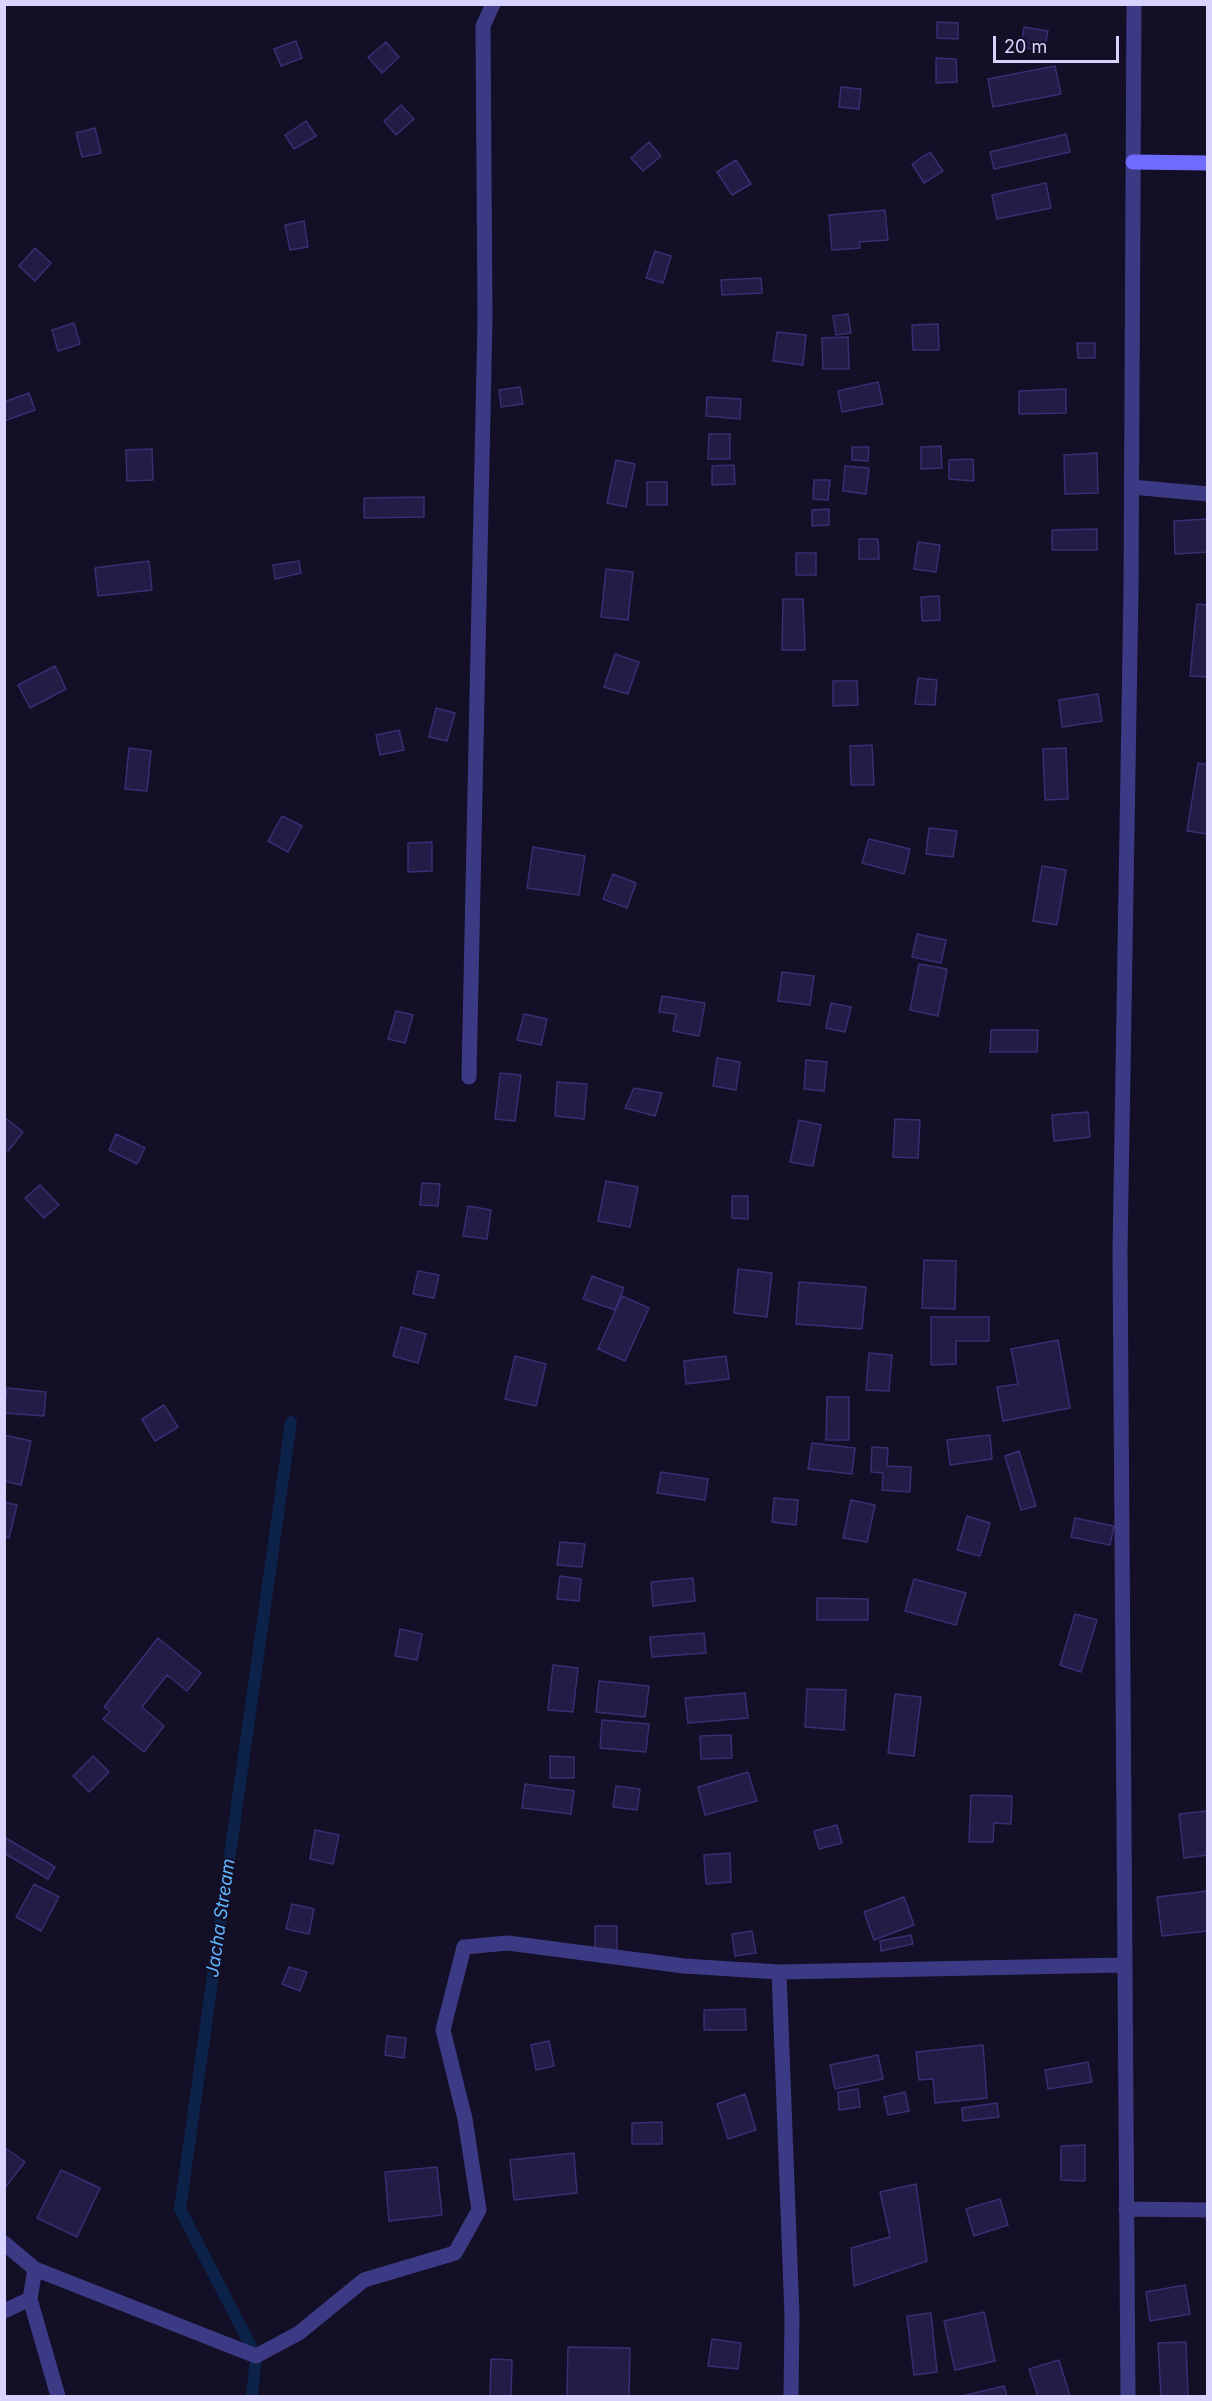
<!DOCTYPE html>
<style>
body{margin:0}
#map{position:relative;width:1212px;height:2401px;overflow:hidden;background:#130f26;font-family:Inter,sans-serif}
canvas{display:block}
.frame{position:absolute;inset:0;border:6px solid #d9d4ff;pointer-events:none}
.scale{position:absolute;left:993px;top:36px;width:126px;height:27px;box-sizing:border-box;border:3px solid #d9d4ff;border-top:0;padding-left:8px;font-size:18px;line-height:21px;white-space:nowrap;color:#d9d4ff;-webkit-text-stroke:4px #130f26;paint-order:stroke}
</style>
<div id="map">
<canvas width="1212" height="2401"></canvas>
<div class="frame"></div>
<div class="scale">20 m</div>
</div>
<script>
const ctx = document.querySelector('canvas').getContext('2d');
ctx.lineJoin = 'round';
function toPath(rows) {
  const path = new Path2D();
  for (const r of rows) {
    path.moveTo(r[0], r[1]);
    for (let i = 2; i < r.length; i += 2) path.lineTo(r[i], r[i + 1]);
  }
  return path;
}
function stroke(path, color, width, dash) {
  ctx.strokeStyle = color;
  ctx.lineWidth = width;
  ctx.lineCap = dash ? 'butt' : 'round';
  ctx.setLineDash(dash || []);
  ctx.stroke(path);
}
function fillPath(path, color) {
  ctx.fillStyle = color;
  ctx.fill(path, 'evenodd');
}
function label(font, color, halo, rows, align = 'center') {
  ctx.font = font + ' Inter,sans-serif';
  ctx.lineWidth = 4.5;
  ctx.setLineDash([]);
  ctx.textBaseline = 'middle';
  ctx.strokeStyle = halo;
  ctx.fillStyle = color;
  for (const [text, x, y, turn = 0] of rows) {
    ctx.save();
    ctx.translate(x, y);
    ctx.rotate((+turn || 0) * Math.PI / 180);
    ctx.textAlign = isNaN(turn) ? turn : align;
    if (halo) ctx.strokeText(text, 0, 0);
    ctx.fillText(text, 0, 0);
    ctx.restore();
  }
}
stroke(toPath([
 [252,2396,256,2356,180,2209,291,1422]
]), '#0c2248', 12);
const building = toPath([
 [937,22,958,23,958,39,937,38,937,22],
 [1024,27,1048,31,1044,51,1021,47,1024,27],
 [296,41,302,58,281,66,274,49,296,41],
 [386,42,399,57,382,73,368,57,386,42],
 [936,58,956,59,957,82,936,83,936,58],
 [1055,66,1061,94,993,107,988,79,1055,66],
 [841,87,861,89,859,109,839,107,841,87],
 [401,105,414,119,396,135,384,121,401,105],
 [306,121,316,136,294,149,285,135,306,121],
 [95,128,101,153,82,157,76,133,95,128],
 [1066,134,1070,152,994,169,990,152,1066,134],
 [649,142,661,156,643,171,631,158,649,142],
 [930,152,943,171,924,183,912,164,930,152],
 [736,160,751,184,732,195,717,172,736,160],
 [1046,183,1051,208,997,219,992,195,1046,183],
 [885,210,888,240,859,242,860,248,832,250,829,215,885,210],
 [304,221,308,247,290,250,285,225,304,221],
 [35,248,51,263,35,281,19,266,35,248],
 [655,251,671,256,663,283,646,278,655,251],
 [761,278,762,293,722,295,721,280,761,278],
 [848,314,851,333,836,335,833,316,848,314],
 [74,323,80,344,58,351,52,330,74,323],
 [938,324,939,350,913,350,912,325,938,324],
 [777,332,806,335,803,365,773,361,777,332],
 [848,337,849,369,823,369,822,338,848,337],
 [1077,343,1095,343,1095,358,1078,358,1077,343],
 [878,382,883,404,842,412,838,391,878,382],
 [520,387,523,404,501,407,499,390,520,387],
 [1066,389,1066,413,1019,414,1019,391,1066,389],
 [29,393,35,410,4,421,4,402,29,393],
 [707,397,741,399,740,419,706,416,707,397],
 [709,434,730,434,730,459,708,459,709,434],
 [941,446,942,468,921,469,921,447,941,446],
 [852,447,869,447,868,461,852,460,852,447],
 [152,449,153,480,127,481,126,450,152,449],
 [1097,453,1098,493,1065,494,1064,455,1097,453],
 [973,459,974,481,949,479,949,460,973,459],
 [616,460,635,464,626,507,607,503,616,460],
 [734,465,735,484,712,485,712,466,734,465],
 [845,466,869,468,866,494,843,491,845,466],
 [814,480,830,480,828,500,813,499,814,480],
 [647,482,667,482,667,505,647,505,647,482],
 [424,497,424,517,364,518,364,498,424,497],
 [829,509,829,525,812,526,812,510,829,509],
 [1208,519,1208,552,1175,554,1174,521,1208,519],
 [1097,529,1097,550,1052,550,1052,530,1097,529],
 [859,539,878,539,879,559,859,559,859,539],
 [918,542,940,545,936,572,914,569,918,542],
 [796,553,816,553,816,575,796,575,796,553],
 [149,561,152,590,98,596,95,568,149,561],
 [299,561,301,573,275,579,273,565,299,561],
 [606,569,633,572,628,620,601,617,606,569],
 [939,596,940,620,922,621,921,597,939,596],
 [783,599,803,599,805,650,782,650,783,599],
 [1197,604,1208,605,1208,677,1190,676,1197,604],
 [615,654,639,662,628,694,604,687,615,654],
 [55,666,66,689,30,708,18,685,55,666],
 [918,678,937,680,935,705,915,704,918,678],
 [833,681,857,681,858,705,833,706,833,681],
 [1098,694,1102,721,1062,727,1059,700,1098,694],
 [436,708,455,713,447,741,429,737,436,708],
 [399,730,404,750,380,755,376,735,399,730],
 [872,745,874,785,851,785,850,746,872,745],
 [129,748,151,751,147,791,125,789,129,748],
 [1066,748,1068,799,1045,800,1043,749,1066,748],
 [1198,763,1208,765,1208,834,1187,831,1198,763],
 [282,816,302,826,288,852,268,841,282,816],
 [929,828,957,831,953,857,926,854,929,828],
 [869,839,910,849,904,874,862,863,869,839],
 [432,842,432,871,408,872,408,843,432,842],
 [533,847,585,856,579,895,527,888,533,847],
 [1042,866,1066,870,1057,925,1033,921,1042,866],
 [613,874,636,883,627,908,603,899,613,874],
 [917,934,946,940,941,963,912,957,917,934],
 [919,964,947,969,938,1016,910,1010,919,964],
 [782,972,814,976,810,1005,778,1001,782,972],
 [662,996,705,1003,699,1036,673,1031,676,1014,659,1012,662,996],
 [831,1003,851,1007,845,1032,826,1028,831,1003],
 [396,1011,413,1015,405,1043,388,1039,396,1011],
 [524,1014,547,1019,541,1045,517,1040,524,1014],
 [991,1030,1038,1030,1037,1052,990,1052,991,1030],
 [717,1058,740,1062,736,1090,713,1086,717,1058],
 [806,1060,827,1062,824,1091,804,1089,806,1060],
 [500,1073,521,1075,515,1121,495,1119,500,1073],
 [557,1082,587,1084,584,1119,555,1116,557,1082],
 [634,1088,662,1093,655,1116,625,1108,634,1088],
 [1088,1112,1090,1137,1054,1141,1052,1115,1088,1112],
 [4,1117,23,1132,8,1151,4,1148,4,1117],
 [895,1119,920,1120,918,1158,893,1157,895,1119],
 [799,1120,821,1125,813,1166,790,1162,799,1120],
 [116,1134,145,1148,137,1164,109,1150,116,1134],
 [606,1181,638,1187,630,1227,598,1221,606,1181],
 [422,1183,440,1184,438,1206,420,1205,422,1183],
 [40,1185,59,1205,44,1218,25,1198,40,1185],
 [732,1196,748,1196,748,1219,732,1218,732,1196],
 [468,1206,491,1210,487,1239,463,1236,468,1206],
 [924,1260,956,1261,955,1309,922,1308,924,1260],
 [738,1269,772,1273,767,1317,734,1313,738,1269],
 [418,1271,439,1275,434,1298,413,1294,418,1271],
 [592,1276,624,1288,615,1310,583,1299,592,1276],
 [799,1282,866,1287,862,1329,796,1324,799,1282],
 [622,1296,649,1308,625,1361,598,1349,622,1296],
 [931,1317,989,1317,989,1341,956,1341,956,1364,931,1365,931,1317],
 [401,1327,426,1334,418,1363,393,1356,401,1327],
 [1058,1340,1070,1408,1003,1421,997,1387,1018,1384,1011,1349,1058,1340],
 [869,1353,892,1355,889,1391,866,1390,869,1353],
 [515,1356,546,1364,536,1406,505,1399,515,1356],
 [726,1356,729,1379,686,1384,684,1361,726,1356],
 [7,1388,46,1392,44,1416,4,1413,7,1388],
 [827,1397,849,1397,849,1440,826,1440,827,1397],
 [164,1405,178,1427,155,1441,142,1419,164,1405],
 [4,1435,31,1441,21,1485,4,1481,4,1435],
 [990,1435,992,1459,950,1465,947,1440,990,1435],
 [812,1443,855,1448,852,1474,808,1469,812,1443],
 [872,1447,888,1448,887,1466,911,1467,910,1492,882,1490,883,1473,871,1472,872,1447],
 [1019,1451,1036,1506,1021,1510,1005,1456,1019,1451],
 [661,1472,708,1479,705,1500,657,1493,661,1472],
 [774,1498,798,1500,796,1525,772,1522,774,1498],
 [851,1500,875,1505,867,1542,843,1538,851,1500],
 [4,1502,17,1505,9,1538,4,1536,4,1502],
 [967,1516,990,1523,980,1556,957,1550,967,1516],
 [1075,1518,1114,1526,1110,1545,1071,1537,1075,1518],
 [560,1542,585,1544,582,1567,557,1565,560,1542],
 [560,1576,581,1579,579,1601,557,1599,560,1576],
 [693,1578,695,1601,653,1606,651,1582,693,1578],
 [914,1579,966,1593,956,1625,905,1611,914,1579],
 [817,1598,868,1599,868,1620,817,1620,817,1598],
 [1075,1614,1097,1620,1081,1672,1060,1665,1075,1614],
 [400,1629,422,1634,417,1660,395,1656,400,1629],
 [704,1633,706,1653,652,1657,650,1637,704,1633],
 [158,1638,201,1673,187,1691,167,1675,142,1707,164,1726,144,1752,103,1719,110,1711,104,1707,158,1638],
 [553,1665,578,1668,573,1712,548,1710,553,1665],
 [599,1681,649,1686,645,1717,596,1712,599,1681],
 [807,1689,846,1690,844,1730,805,1727,807,1689],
 [745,1693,748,1718,688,1723,685,1698,745,1693],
 [895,1694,921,1697,914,1756,888,1753,895,1694],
 [602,1720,649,1724,646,1752,600,1748,602,1720],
 [731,1735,732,1758,701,1759,700,1736,731,1735],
 [93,1756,109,1772,89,1792,73,1776,93,1756],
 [550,1756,574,1757,574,1778,550,1778,550,1756],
 [748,1772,757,1801,705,1815,698,1787,748,1772],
 [525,1784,574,1791,571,1814,522,1808,525,1784],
 [616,1786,640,1789,637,1810,613,1807,616,1786],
 [971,1795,1012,1796,1011,1824,994,1823,993,1842,969,1842,971,1795],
 [1208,1811,1208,1855,1184,1858,1179,1814,1208,1811],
 [837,1825,842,1843,819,1849,814,1831,837,1825],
 [315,1830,339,1835,333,1864,310,1859,315,1830],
 [4,1837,55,1867,48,1879,4,1853,4,1837],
 [730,1853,731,1882,706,1884,704,1855,730,1853],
 [34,1884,59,1897,41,1931,16,1917,34,1884],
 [1208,1891,1208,1931,1162,1936,1157,1897,1208,1891],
 [904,1897,914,1925,874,1940,864,1912,904,1897],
 [292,1904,314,1909,309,1934,286,1929,292,1904],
 [595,1926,617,1926,617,1951,595,1951,595,1926],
 [752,1931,756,1953,735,1956,732,1934,752,1931],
 [911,1935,913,1944,881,1951,880,1941,911,1935],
 [289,1967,307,1972,300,1991,282,1984,289,1967],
 [745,2009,746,2030,704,2030,704,2010,745,2009],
 [387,2036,406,2038,404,2058,385,2055,387,2036],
 [549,2041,554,2066,536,2070,531,2045,549,2041],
 [983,2045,987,2098,935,2103,933,2079,919,2080,916,2052,983,2045],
 [878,2055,883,2079,835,2089,830,2065,878,2055],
 [1088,2062,1092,2082,1048,2089,1045,2070,1088,2062],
 [858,2089,860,2107,839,2110,838,2092,858,2089],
 [905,2092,909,2111,888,2115,884,2097,905,2092],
 [745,2094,756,2130,728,2139,717,2104,745,2094],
 [997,2103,999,2117,963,2121,962,2108,997,2103],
 [662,2122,662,2144,632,2144,632,2123,662,2122],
 [1085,2145,1085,2181,1061,2180,1061,2146,1085,2145],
 [4,2147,25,2162,4,2189,4,2147],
 [574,2153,577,2193,514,2200,510,2160,574,2153],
 [437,2167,442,2215,389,2221,385,2172,437,2167],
 [61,2170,100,2188,77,2237,37,2218,61,2170],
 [916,2184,927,2261,854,2286,851,2248,890,2237,880,2192,916,2184],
 [1000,2199,1008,2225,974,2236,966,2209,1000,2199],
 [1185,2285,1190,2314,1150,2321,1146,2292,1185,2285],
 [984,2312,995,2361,955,2370,944,2321,984,2312],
 [931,2313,937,2372,914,2375,907,2316,931,2313],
 [712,2339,741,2343,738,2369,708,2366,712,2339],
 [1186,2342,1188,2396,1161,2396,1158,2343,1186,2342],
 [568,2347,630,2348,629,2396,567,2396,568,2347],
 [491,2359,512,2360,511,2396,490,2396,491,2359],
 [1059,2360,1070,2396,1038,2396,1029,2369,1059,2360],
 [1004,2386,1007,2396,962,2396,1004,2386]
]);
fillPath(building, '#241b47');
stroke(building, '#3b2d73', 1.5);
stroke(toPath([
 [1132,487,1208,494],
 [469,1077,485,318,483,26,493,4],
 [779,1972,792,2316,791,2396],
 [1126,2209,1208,2210],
 [4,2243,35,2269,256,2356,299,2333,364,2280,455,2253,479,2210,465,2119,443,2030,464,1947,508,1943,684,1966,779,1972,1123,1965],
 [35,2269,30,2299,58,2396],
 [4,2311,30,2299],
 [1128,2396,1120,1251,1131,589,1134,4]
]), '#3d3a85', 15);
stroke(toPath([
 [1133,162,1208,163]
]), '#6f6bff', 15);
label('italic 18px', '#62b6ff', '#130f26', [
 ["Jacha Stream",221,1918,-82]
]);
</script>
